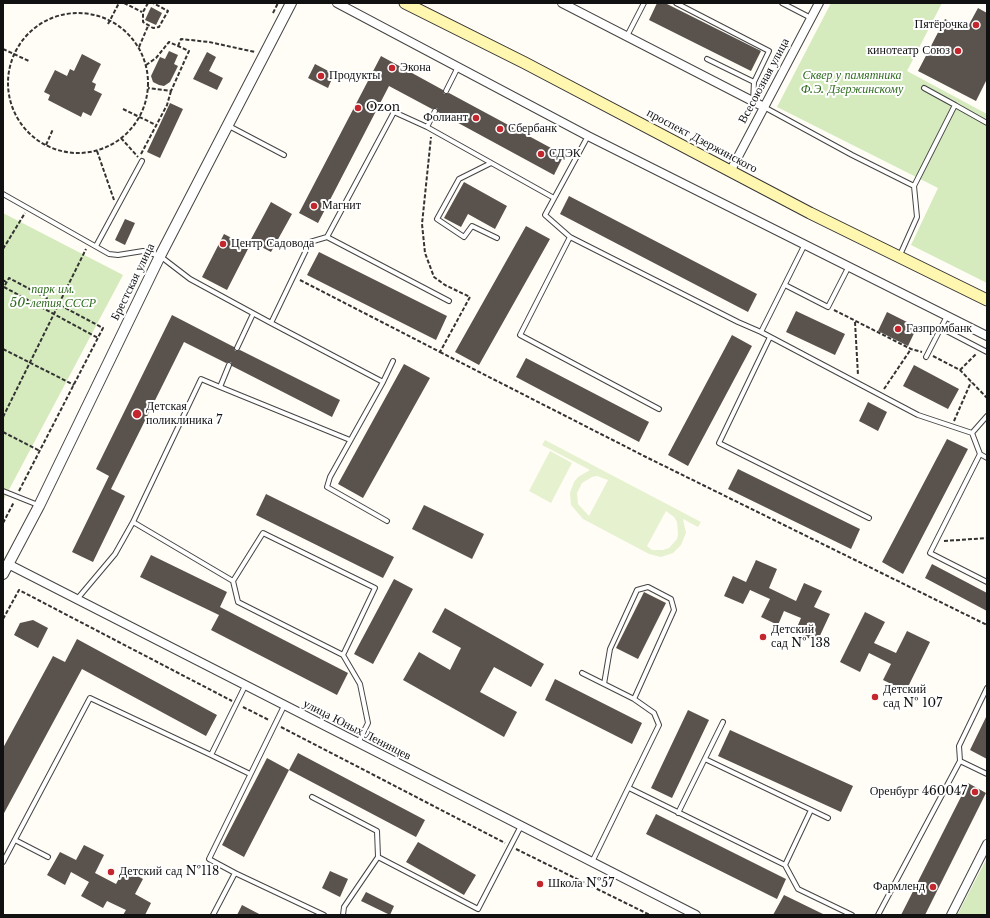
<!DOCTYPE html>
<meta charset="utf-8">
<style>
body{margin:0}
#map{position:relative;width:990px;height:918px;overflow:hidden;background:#fffdf5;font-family:"Libre Baskerville",serif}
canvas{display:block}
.frame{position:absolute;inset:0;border:4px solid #111;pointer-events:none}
</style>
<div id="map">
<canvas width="990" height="918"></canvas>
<div class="frame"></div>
</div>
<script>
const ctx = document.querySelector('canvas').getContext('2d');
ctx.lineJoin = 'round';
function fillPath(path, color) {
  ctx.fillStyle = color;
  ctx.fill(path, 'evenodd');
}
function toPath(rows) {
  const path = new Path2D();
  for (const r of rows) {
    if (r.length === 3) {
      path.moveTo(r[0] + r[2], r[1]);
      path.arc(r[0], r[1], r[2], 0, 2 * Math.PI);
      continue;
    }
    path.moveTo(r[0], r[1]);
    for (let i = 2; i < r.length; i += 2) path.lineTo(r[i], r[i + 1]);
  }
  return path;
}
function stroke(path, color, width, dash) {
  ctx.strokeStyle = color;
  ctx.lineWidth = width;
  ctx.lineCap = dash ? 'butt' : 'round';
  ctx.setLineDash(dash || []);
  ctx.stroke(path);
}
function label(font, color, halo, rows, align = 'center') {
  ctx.font = font + ' "Libre Baskerville",serif';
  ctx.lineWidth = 4;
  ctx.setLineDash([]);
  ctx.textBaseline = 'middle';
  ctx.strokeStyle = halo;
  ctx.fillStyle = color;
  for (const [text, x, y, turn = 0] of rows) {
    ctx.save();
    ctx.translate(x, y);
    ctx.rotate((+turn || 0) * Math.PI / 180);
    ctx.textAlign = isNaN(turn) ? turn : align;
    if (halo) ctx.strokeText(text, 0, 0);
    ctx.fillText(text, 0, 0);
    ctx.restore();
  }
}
fillPath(toPath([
 [831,3,942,3,907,71,987,114,987,283,911,245,938,188,777,107],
 [3,213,123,275,3,501],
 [987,858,987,915,957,915]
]), '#d5ebbd');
fillPath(toPath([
 [545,440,701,522,698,527,683,519,686,533,681,545,673,553,661,557,649,554,583,519,571,505,570,493,574,482,578,477,590,470,542,445],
 [597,476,608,480,589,516,578,504,577,493,582,483,592,477],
 [666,511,674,517,677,522,678,534,677,539,669,548,663,550,652,550,647,546],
 [550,451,572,463,551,503,529,491]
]), '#e6f2cf');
fillPath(toPath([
 [657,3,665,3,761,51,751,71,649,20],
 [151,7,162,13,156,25,145,20],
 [978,8,987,13,987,79,976,101,918,71,945,19,966,30],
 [169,51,178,55,174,64,178,66,170,82,164,86,159,85,153,82,151,76,160,57,165,59],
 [207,52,216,57,209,71,223,78,217,90,193,79],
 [82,54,101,64,92,82,96,84,94,90,102,94,91,116,83,112,81,117,48,100,50,95,44,92,55,70,67,76,70,69,74,71],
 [381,56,443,90,444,94,449,93,564,155,554,175,438,112,437,108,432,109,389,86,318,223,299,213],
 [315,64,334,74,328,88,308,78],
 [170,103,183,109,160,158,147,152],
 [464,182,507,206,495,229,468,214,461,227,444,218],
 [569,196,757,294,748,312,560,214],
 [271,202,292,214,271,252,250,241],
 [125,219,135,223,125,245,115,240],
 [526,226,550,239,479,365,455,352],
 [224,234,249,247,227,290,202,277],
 [319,252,447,316,436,340,307,275],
 [796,311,845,334,835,355,786,332],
 [887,312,917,327,908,346,878,331],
 [172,315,234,347,235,351,240,350,340,400,332,417,232,366,231,362,226,363,184,342,111,489,125,496,93,562,72,552,109,476,96,469],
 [732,335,752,346,688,466,668,455],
 [526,358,649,422,639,442,516,377],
 [404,364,430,378,363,498,338,484],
 [914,365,959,389,948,409,903,386],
 [868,402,887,412,878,431,859,421],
 [947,439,968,449,903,574,882,562],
 [738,469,860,529,851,549,728,489],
 [266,494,394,557,383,578,256,515],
 [424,505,484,534,472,559,412,529],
 [151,555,227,592,220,607,348,673,337,695,211,630,219,615,140,577],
 [756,560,777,569,769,588,796,601,804,583,822,591,814,607,830,614,817,642,795,632,801,618,784,611,778,625,761,617,770,599,750,590,743,604,724,596,733,576,746,582],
 [932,564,987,593,987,611,925,578],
 [394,579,413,589,373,664,354,654],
 [644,592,666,603,638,659,616,648],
 [445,608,544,664,531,687,494,667,480,692,517,712,504,737,403,680,419,652,450,670,461,648,432,632],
 [865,612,885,622,874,643,896,653,907,631,930,642,906,691,883,680,891,664,869,653,860,672,840,662],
 [33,620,48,628,38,648,14,635,20,623],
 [77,639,217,715,206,736,82,669,3,815,3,748,53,656,65,662],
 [555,679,642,723,632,744,545,700],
 [688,710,709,720,672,798,651,788],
 [987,715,987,759,970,750],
 [730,730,853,786,841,812,718,756],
 [298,753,425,820,416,837,289,770],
 [267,758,289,770,244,857,222,845],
 [968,783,986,793,925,915,901,915],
 [656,814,786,879,777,899,646,834],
 [418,842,476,875,464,895,406,862],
 [84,845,104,855,95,873,116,884,124,869,143,879,135,894,151,903,145,915,123,915,126,910,107,901,103,908,81,896,89,882,71,872,65,885,47,875,60,852,76,860],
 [330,871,348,879,340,897,322,888],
 [366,892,394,906,390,915,361,901],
 [784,895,825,915,773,915],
 [242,905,261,915,237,915]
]), '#5a524d');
const service = toPath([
 [676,3,769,51,754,82,707,59],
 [782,3,811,18],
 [627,36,644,3],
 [924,88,955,105],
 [446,91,457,69],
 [753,101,754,82],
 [764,107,852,155,914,186,955,105,987,123],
 [227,125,284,155],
 [427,127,435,111],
 [588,136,545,215,570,237,520,335,659,409],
 [491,163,459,179,437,219,464,237,472,226,497,238],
 [3,194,109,254,118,255,143,251,160,256,190,279,271,323,310,242,327,237,394,112,427,127,554,198],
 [327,237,449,301],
 [570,237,738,322,761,332],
 [805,244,761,332,918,415,972,433,987,416],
 [96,246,142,161],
 [900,255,917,217,914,186],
 [785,285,828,307,849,266],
 [271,323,383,382,330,477,327,487,387,521],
 [941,328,987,352],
 [770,337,719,443,869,518],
 [237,348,253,314],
 [926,357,947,316],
 [383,382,393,361],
 [220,387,350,440],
 [972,433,980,454,987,458],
 [980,454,930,553,987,582],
 [3,491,38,505],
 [133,522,201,379,220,387,229,365],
 [233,581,238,602,343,655],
 [78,598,115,554,133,522,233,581,263,533,375,588,343,655,360,684,368,723,358,743],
 [582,673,634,699,674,610,671,599,648,587,637,590,610,649,604,684],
 [211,755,250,774],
 [705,759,828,818],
 [960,761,987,774],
 [629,788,785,865,798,889,852,915],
 [312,797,377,831,378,857],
 [678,813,723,722],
 [15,840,48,857],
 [3,862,90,698,211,755,245,686],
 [592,862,659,725,654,713,634,699],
 [785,865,811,810],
 [235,873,209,859,284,706],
 [213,915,235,873,324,915],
 [343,915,344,907,378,857,478,909,521,826],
 [878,915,960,761,959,746,987,688]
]);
const minor = toPath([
 [337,3,588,136,987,336],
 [562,3,764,107],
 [731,170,819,3],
 [8,564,696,915],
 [951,915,987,844]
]);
const tertiary = toPath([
 [3,574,39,506,160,256,291,3]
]);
const secondary = toPath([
 [405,3,525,63,810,213,987,300]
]);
stroke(service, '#444', 6);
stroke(minor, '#444', 10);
stroke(tertiary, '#444', 12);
stroke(secondary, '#333', 13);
stroke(toPath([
 [124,3,142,12],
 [148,3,143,12,143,22,153,28,159,27,168,11,153,3],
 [273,13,278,3],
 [78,83,70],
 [108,24,119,3],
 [178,46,181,39,209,42,255,52],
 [139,47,148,26],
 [3,49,29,61],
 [146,65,156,58,169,42,189,51,171,91,148,88],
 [123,109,156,125],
 [121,138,138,157],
 [46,145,53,129],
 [97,151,114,200],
 [141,154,167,105,171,91],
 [3,249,25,213],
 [3,280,6,282],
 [300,280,440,352,470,297,445,285,434,277,425,253,422,224,431,137],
 [834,310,911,349,922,352],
 [855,322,858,375],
 [3,349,74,385],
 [440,352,646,457,987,625],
 [933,356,960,370,987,398],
 [960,370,976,354],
 [884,389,911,349],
 [3,417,86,249],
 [954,421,971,382],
 [3,432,40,451],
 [19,491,103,328,9,278,4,287,98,338],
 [3,523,14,502],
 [944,541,987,538],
 [3,619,19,590,232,701],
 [243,707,269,720],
 [281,727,505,843],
 [516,849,650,915]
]), '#333', 2, [4, 2]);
stroke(service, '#fff', 4);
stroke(minor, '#fff', 8);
stroke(tertiary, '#fff', 10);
stroke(secondary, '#fff6b0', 11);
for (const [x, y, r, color] of [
 [976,25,4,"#c4262e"],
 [958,51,4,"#c4262e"],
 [392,68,4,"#c4262e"],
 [321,76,4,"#c4262e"],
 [358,108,4,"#c4262e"],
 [476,118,4,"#c4262e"],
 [500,129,4,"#c4262e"],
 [541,154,4,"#c4262e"],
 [314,206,4,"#c4262e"],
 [223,244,4,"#c4262e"],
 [898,329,4,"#c4262e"],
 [137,414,5,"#c4262e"],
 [763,637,4,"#c4262e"],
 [875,697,4,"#c4262e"],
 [975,792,4,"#c4262e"],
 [111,872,4,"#c4262e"],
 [540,884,4,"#c4262e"],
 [933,887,4,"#c4262e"]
]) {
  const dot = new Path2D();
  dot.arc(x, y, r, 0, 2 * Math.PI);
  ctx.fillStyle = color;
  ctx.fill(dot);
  stroke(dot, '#fff', 1.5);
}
label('12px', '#111', '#fff', [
 ["Пятёрочка",968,25,"right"],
 ["кинотеатр Союз",950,51,"right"],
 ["Экона",400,68],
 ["Продукты",329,76],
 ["Ozon",366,108],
 ["Фолиант",468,118,"right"],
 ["Сбербанк",508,129],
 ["СДЭК",549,154],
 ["Магнит",322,206],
 ["Центр Садовода",231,244],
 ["Газпромбанк",906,329],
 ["Детская",146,407],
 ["поликлиника 7",146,421],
 ["Детский",771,630],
 ["сад № 138",771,644],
 ["Детский",883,690],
 ["сад № 107",883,704],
 ["Оренбург 460047",967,792,"right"],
 ["Детский сад №118",119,872],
 ["Школа №57",548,884],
 ["Фармленд",925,887,"right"]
], 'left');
label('italic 12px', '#2f6b1f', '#fff', [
 ["Сквер у памятника",852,76],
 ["Ф.Э. Дзержинскому",852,90],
 ["парк им.",53,290],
 ["50-летия СССР",53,304]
]);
label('12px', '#111', '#fff', [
 ["Всесоюзная улица",764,81,-62],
 ["проспект Дзержинского",702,141,28],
 ["Брестская улица",133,282,-64],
 ["улица Юных Ленинцев",357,730,27]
]);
</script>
